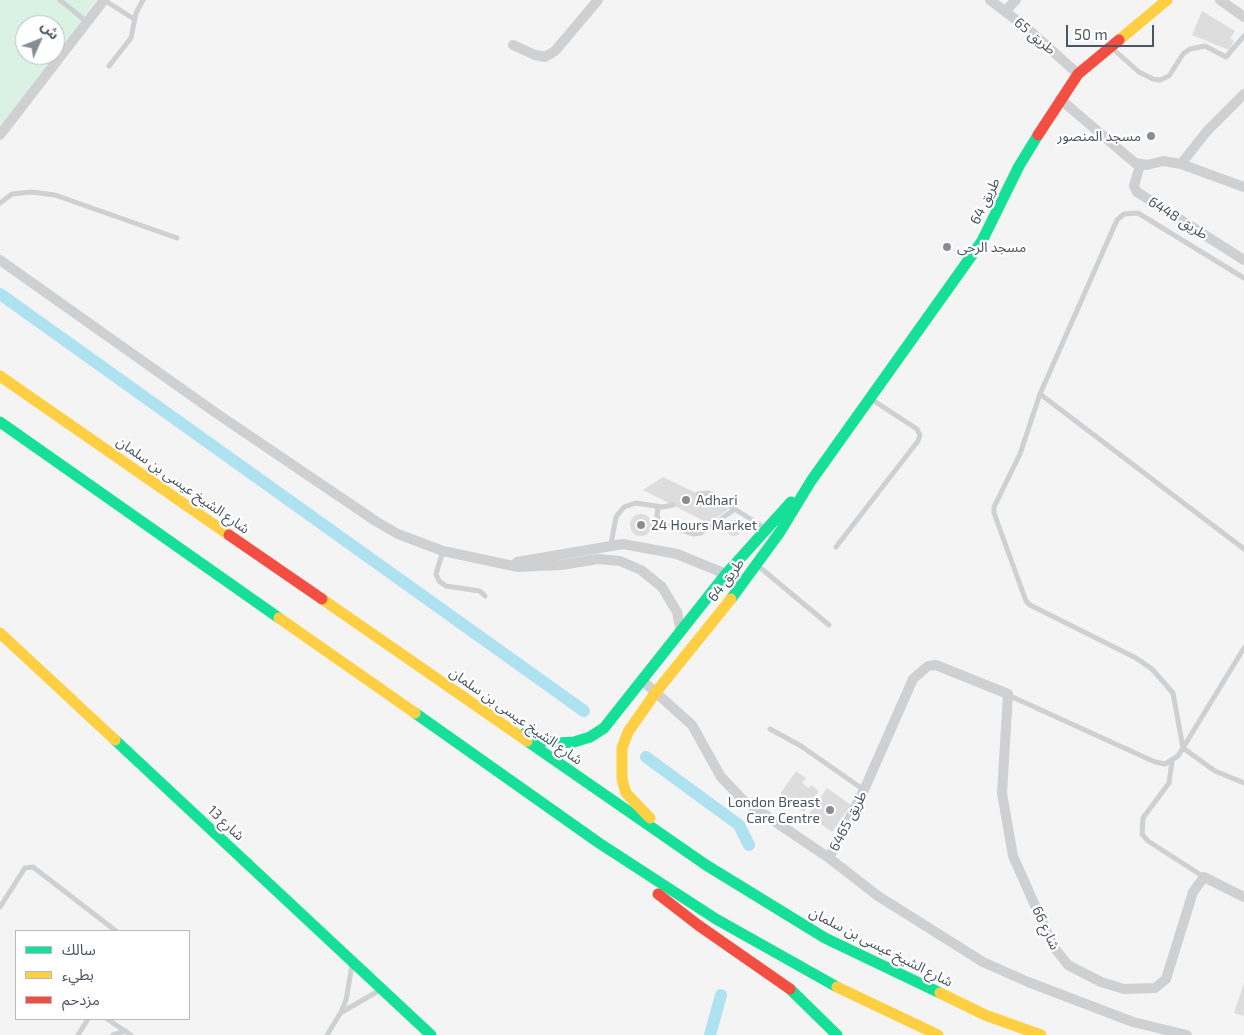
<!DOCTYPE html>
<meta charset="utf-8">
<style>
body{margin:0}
#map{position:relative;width:1244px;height:1035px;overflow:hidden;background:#f4f4f4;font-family:"Exo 2","Noto Sans Arabic",sans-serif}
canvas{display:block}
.legend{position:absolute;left:15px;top:930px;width:175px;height:90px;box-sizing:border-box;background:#fff;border:1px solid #b7bbc0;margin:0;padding:6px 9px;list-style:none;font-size:15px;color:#4a5661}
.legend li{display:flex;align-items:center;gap:10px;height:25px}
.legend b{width:25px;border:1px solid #b7bbc0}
.north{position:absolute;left:15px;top:15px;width:50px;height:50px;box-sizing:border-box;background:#fff;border:1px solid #b7bbc0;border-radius:50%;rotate:46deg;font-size:14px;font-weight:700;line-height:20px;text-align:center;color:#4a5661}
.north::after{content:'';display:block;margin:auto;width:18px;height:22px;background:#868d94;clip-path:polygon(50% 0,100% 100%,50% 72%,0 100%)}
.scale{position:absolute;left:1066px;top:25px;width:88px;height:22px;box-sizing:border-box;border:2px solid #4a5661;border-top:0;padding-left:6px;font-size:15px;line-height:18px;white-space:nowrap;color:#4a5661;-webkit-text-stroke:4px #fff;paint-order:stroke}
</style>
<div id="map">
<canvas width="1244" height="1035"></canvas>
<ul class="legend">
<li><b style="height:6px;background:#16e098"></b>سالك</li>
<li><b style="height:6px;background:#ffcf43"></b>بطيء</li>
<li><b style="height:6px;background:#f24e42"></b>مزدحم</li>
</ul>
<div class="north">ش</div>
<div class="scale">50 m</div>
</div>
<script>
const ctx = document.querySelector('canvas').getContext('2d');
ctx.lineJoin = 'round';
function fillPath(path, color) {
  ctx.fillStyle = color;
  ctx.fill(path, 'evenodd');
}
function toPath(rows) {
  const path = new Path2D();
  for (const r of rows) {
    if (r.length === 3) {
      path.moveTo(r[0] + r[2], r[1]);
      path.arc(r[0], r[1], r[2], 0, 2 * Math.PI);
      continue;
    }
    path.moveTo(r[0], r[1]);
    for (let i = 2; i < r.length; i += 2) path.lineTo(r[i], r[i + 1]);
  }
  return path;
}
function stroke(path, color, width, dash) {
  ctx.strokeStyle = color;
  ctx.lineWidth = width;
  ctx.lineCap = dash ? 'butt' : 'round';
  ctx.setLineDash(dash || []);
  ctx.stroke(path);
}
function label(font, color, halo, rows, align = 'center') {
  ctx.font = font + ' "Exo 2","Noto Sans Arabic",sans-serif';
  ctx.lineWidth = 4.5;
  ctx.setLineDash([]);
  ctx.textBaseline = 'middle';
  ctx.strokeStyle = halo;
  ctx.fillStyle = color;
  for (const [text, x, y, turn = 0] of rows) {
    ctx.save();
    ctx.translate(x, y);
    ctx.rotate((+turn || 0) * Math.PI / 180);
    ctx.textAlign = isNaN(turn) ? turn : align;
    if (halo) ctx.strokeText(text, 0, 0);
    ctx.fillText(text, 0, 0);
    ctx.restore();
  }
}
fillPath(toPath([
 [0,0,96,0,0,132],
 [25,25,55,25,55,55,25,55]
]), '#d9f2e3');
stroke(toPath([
 [0,294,584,711],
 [646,757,739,825,749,845],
 [710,1035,721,995]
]), '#aee2f0', 12);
fillPath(toPath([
 [1202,11,1235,31,1230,38,1234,41,1229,50,1192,35],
 [663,477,729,509,708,523,643,490],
 [641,525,11],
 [734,528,8],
 [796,771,806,778,802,783,809,788,811,785,819,791,804,812,780,794],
 [827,788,851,805,832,832,808,815],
 [1244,983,1244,1016,1234,1013]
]), '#ddddde');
stroke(toPath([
 [60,0,87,22],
 [104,0,134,19],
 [1113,49,1139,72,1153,79,1160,80,1169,76,1183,54,1190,49,1205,46,1226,57,1244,36],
 [109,66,131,38,136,13,143,0],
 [0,203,12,194,31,192,55,195,177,238],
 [1244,278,1138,213,1124,214,1117,220,1040,394,1020,454,994,507,994,513,1026,601,1030,605,1136,658,1152,669,1173,693,1183,748,1215,771,1244,783],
 [1040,394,1244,549],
 [698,494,709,493,765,528],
 [658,506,657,516,660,523,693,534,701,533,735,509],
 [611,544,616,517,624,507,636,503,662,507,673,505],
 [836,547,918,441,920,435,917,429,871,399],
 [443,551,436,574,439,581,446,586,480,591,485,596],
 [757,565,829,625],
 [1008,695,1155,762,1165,764,1178,756,1244,648],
 [770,729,801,746,864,790],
 [1172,762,1169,783,1143,818,1142,834,1148,841,1204,877],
 [0,907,25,868,33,867,116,931],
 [342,1012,380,990],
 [107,1019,131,1035],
 [78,1035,88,1019],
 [113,1035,126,1031],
 [327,1035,341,1012,346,1000,352,965]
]), '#ced0d2', 5);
stroke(toPath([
 [990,0,1028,29,1078,74],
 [1220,0,1244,17],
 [1005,11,1016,0],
 [513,45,535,55,545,57,555,51,598,0],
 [1060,99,1135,163,1147,165,1163,161,1181,164,1244,187],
 [0,135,104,0],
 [1181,164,1207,131,1244,94],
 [1140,165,1134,186,1137,192,1244,260],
 [0,260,216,413,377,522,398,534,443,551,518,567,561,565,598,559,620,561,641,570,662,587,677,612,681,632],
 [517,562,623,544,677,554,726,574],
 [643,681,692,725,721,777,743,800,829,858,878,896,983,962,1028,982,1133,1022,1187,1035],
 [829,858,864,790,913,679,928,666,936,665,1008,694,1002,793,1013,856,1053,946,1068,965,1101,982,1124,989,1155,988,1166,979,1193,892,1204,877,1244,897]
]), '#ced0d2', 10);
stroke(toPath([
 [0,422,279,618],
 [731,599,780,532,811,481,982,241,1019,166,1038,135],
 [415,713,599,843,716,919,837,987],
 [525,733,541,740,558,743,574,742,590,737,604,728,726,574,791,502],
 [115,740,431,1035],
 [527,741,706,865,825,938,940,993],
 [790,989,837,1035]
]), '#16e098', 11);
stroke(toPath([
 [1119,40,1167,0],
 [0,376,229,535],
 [322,599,527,741],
 [279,618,415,713],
 [0,633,115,740],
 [650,818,626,793,622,779,622,748,628,732,656,692,731,599],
 [837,987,938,1035],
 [940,993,985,1015,1041,1035]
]), '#ffcf43', 11);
stroke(toPath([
 [1038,135,1078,74,1119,40],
 [229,535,322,599],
 [658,894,698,925,790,989]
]), '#f24e42', 11);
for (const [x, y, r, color] of [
 [1151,136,5,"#868d94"],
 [947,247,5,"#868d94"],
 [686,500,5,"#868d94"],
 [641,525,5,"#868d94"],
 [830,810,5,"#868d94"]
]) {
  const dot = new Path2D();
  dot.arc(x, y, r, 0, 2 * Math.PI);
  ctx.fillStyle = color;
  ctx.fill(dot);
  stroke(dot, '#fff', 2);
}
label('14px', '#4a5661', '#fff', [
 ["طريق 65",1035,36,40],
 ["طريق 64",985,201,-64],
 ["طريق 6448",1178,218,32],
 ["شارع الشيخ عيسى بن سلمان",183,485,35],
 ["طريق 64",726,580,-53],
 ["شارع الشيخ عيسى بن سلمان",516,716,35],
 ["طريق 6465",848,821,-63],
 ["شارع 13",226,823,43],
 ["شارع 66",1046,928,65],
 ["شارع الشيخ عيسى بن سلمان",881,947,27]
]);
label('14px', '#4a5661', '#fff', [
 ["مسجد المنصور",1141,136,"right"],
 ["مسجد الرحى",957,247],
 ["Adhari",696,500],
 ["24 Hours Market",651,525],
 ["London Breast",820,802,"right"],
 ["Care Centre",820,818,"right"]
], 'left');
</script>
